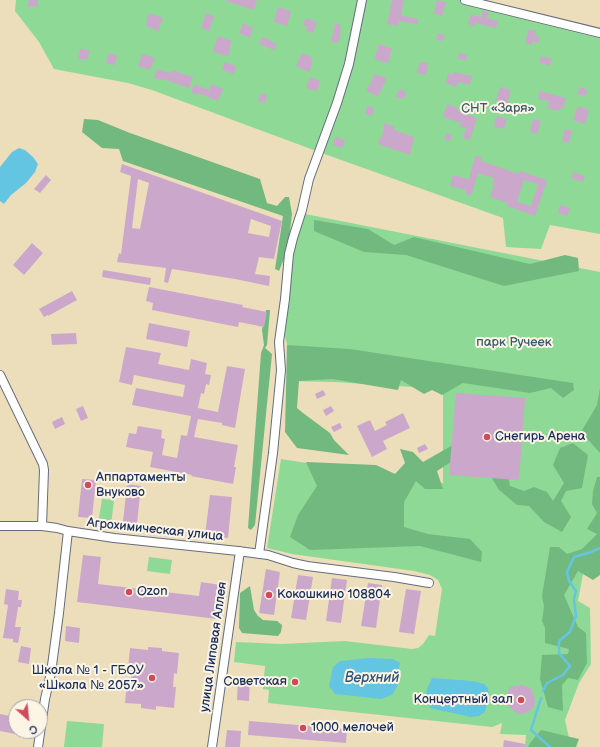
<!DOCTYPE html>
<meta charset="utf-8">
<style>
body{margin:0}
#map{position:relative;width:600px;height:747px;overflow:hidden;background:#ecdeba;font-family:"Balsamiq Sans",sans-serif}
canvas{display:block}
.north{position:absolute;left:8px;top:699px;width:40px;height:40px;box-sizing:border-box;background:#fcf5e5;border:1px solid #a2a6af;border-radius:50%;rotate:153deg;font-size:11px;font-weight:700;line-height:16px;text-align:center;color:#1b2f5e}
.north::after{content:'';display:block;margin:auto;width:14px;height:18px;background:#d1495b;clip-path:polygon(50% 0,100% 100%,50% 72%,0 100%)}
</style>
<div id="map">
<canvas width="600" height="747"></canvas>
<div class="north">С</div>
</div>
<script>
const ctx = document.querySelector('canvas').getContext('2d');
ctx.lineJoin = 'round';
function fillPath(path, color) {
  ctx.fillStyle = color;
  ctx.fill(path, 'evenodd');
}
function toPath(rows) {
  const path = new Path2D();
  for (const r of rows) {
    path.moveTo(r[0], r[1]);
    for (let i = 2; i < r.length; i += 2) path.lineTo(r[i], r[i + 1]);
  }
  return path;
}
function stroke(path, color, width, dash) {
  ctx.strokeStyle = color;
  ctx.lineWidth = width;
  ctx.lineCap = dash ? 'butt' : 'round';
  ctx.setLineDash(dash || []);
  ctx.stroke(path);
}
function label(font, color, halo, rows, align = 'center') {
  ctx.font = font + ' "Balsamiq Sans",sans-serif';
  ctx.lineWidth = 4;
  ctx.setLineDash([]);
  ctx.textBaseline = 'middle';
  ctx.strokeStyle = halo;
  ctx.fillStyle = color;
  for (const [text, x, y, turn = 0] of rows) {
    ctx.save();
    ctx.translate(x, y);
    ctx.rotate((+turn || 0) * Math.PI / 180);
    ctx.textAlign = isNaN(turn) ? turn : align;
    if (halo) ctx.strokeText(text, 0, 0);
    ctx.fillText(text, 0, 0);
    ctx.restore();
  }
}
fillPath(toPath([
 [16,0,471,0,600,29,600,234,550,225,541,249,506,247,503,218,319,152,152,90,128,83,54,69,39,42,15,11],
 [305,214,600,272,600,559,595,568,583,574,578,601,590,608,591,664,579,683,565,720,571,747,525,747,526,735,500,734,502,723,492,727,268,703,269,690,263,689,265,666,234,662,236,642,282,644,345,641,412,649,418,648,423,644,429,635,435,636,442,589,438,580,430,575,414,571,292,554,267,548,281,459,428,482,443,483,443,389,335,382,287,381,287,345,285,336,294,252,299,233],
 [102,499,114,500,111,525,98,524],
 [149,557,172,560,170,574,147,571],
 [67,721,104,724,102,747,64,747]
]), '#8ed996');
fillPath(toPath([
 [84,119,98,120,130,133,260,179,267,203,277,206,285,197,289,197,292,214,288,249,279,271,275,269,283,216,123,161,119,149,102,148,82,132],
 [314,220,368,229,394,245,414,237,530,264,565,255,578,258,579,271,504,286,406,255,364,252,314,231],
 [266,310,270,310,267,345,265,348,272,354,255,525,251,530,248,528,261,353,264,345,262,330],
 [287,345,350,349,573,383,574,390,563,398,551,388,530,393,463,383,442,395,432,390,424,394,401,380,398,390,332,379,299,381,297,408,303,413,330,433,334,440,349,455,297,448,285,432],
 [600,388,600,453,581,432,597,405],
 [482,440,503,450,510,486,524,491,534,487,547,492,553,501,564,483,553,465,560,448,573,443,588,455,582,488,566,491,561,501,571,517,562,532,544,522,529,506,517,505,499,490,481,460,451,462,437,471,443,489,425,489,416,481,404,502,404,527,428,534,470,539,482,552,481,562,420,546,310,550,290,537,298,515,317,486,306,462,376,465,395,474,405,463,400,449,413,452,423,462,451,446],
 [597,477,600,477,600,575,593,580,578,571,564,595,578,627,586,633,587,663,578,680,568,678,562,685,563,711,548,707,540,679,542,655,568,654,569,649,545,643,545,628,542,621,544,606,542,596,550,547,559,547,567,554,582,549,597,534,587,529,597,513,592,504,593,491],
 [250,586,254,610,258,616,263,620,277,621,282,625,281,632,278,636,242,633,239,628,240,593],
 [541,730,579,739,576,747,528,747,530,743]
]), '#72b97f');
fillPath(toPath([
 [19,148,25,150,33,157,38,164,35,172,26,183,11,195,4,204,0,201,0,167,12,152],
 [369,658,393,659,400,663,397,680,398,685,392,695,381,699,335,694,329,686,333,667,340,661],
 [432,678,473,681,484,684,488,688,489,695,485,712,479,716,471,717,430,708,427,701,426,695,427,689]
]), '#64c5e2');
stroke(toPath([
 [543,691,547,683,563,675,570,666,559,653,559,641,570,632,576,616,574,599,576,591,569,581,567,572,574,557,591,552,600,548],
 [541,698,531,730,550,747]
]), '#64c5e2', 2.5);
fillPath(toPath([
 [29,0,38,0,38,6,27,7],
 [226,0,257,0,254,10,226,1],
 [392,0,404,0,401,15,418,19,417,24,399,21,398,26,387,24],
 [437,0,446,2,442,16,434,13],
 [278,7,291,11,287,26,274,22],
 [482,11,489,13,487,18,498,21,496,28,475,23,474,26,468,24,471,14,481,17],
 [149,13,163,18,158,31,146,26,147,22,146,21],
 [206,13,214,16,209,31,201,28],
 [306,18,317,22,313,33,306,31,308,27,303,25],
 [243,23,253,28,250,38,239,33],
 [335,23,340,24,340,28,341,28,339,41,337,41,337,43,331,42],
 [529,29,536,31,535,36,540,37,538,43,533,41,532,45,525,43],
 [438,33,445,35,443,41,436,40],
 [218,36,232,41,228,56,213,52],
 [262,37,272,41,272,42,277,44,274,50,259,44],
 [378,44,392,48,388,63,375,60],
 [81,48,90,51,87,59,78,59],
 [109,53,117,55,115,65,106,63],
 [302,53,312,57,311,61,313,62,309,72,296,66],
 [459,53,467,55,466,61,457,58],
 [142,54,155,58,150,70,138,66],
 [541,56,552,59,550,66,539,62],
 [225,62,236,66,234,74,222,70],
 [420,62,428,63,426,75,417,73],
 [157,69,171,73,172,70,193,77,189,88,163,79,162,80,154,78],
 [454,72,472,76,470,85,458,82,456,87,446,83,448,73,453,75],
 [374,74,387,78,378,96,366,91,370,83,371,83],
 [310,77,320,81,317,91,306,88],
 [194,84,209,90,211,84,223,89,218,101,198,93,197,95,191,92],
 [500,87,511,90,507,104,496,101],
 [580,87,588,90,585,96,577,94],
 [399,89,406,91,404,99,396,97],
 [540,91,566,98,563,109,560,108,559,111,547,108,549,101,538,99],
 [261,93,267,95,265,103,258,101],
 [447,104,458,108,457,111,477,118,470,140,463,138,466,128,460,127,461,123,443,117],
 [367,106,374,108,372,116,365,114],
 [578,106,589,110,585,124,573,120],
 [497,116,507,119,504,128,501,128,501,129,494,127],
 [533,119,541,121,537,134,530,132],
 [385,123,395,127,394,130,414,137,410,155,378,144,384,130,383,129],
 [565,129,572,130,569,143,562,141],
 [446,133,452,134,450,141,444,140],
 [335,137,345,140,343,148,333,145],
 [475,156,482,157,481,161,519,174,520,171,547,180,535,216,507,206,508,203,490,197,494,185,492,185,494,178,478,173,471,196,465,194,466,190,450,186,453,175,469,179],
 [524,180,538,184,531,206,517,202],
 [122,164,282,221,274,259,259,257,255,274,270,276,269,286,235,279,172,269,168,283,164,282,166,268,117,262,119,253,121,254,131,176,120,172],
 [138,179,149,183,140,229,132,228],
 [251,219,271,226,269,237,248,233],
 [573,172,585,176,583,182,571,178],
 [46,175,51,180,40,193,34,189],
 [560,205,570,208,567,216,558,213],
 [32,243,43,253,24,275,13,265],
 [103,270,151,278,150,285,102,277],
 [149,287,243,305,242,307,267,312,264,327,239,322,238,327,152,310,153,303,146,301],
 [72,291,77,300,48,316,48,315,44,317,39,309],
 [149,323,190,331,187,347,146,339],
 [76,333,77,344,52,345,51,334],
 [126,347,161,353,158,364,189,370,191,359,207,363,205,374,211,375,209,385,206,384,204,394,201,393,198,408,218,412,227,366,245,369,235,428,222,425,222,423,198,419,194,437,238,445,234,467,236,467,233,484,191,476,192,475,150,467,153,452,126,447,129,433,136,434,138,426,162,430,161,438,165,439,162,455,177,458,181,435,187,436,191,416,132,405,136,388,183,397,185,385,134,375,132,385,119,382],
 [323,390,326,395,317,399,315,394],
 [456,393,525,398,519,480,449,475],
 [83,406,88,418,81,421,76,409],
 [331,406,334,411,326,416,323,410],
 [403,413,410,428,383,441,387,449,372,457,357,426,370,420,375,431,387,425,385,422],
 [62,417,65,424,55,429,52,422],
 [340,423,342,428,334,432,331,427],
 [425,444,428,449,419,453,417,448],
 [82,479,96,480,92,518,78,517],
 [127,484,141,486,137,524,123,522],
 [210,495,232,497,228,538,205,535],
 [83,555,101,557,98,584,199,596,201,582,221,585,217,619,77,602],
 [266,569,280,572,274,615,259,613],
 [298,575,313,577,306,620,291,618],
 [332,578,347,580,341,623,326,621],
 [368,583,382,585,376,628,361,626],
 [6,589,19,591,18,600,22,600,21,607,18,607,15,627,21,627,18,643,13,642,13,639,3,638,8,605,4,604],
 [406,589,421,591,414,634,399,632],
 [66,626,80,628,79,643,65,641],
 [21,646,31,648,29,664,18,662],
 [148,647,162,648,162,651,179,653,177,674,174,673,173,687,176,687,174,708,156,706,156,710,141,708,141,704,125,703,127,683,130,683,132,669,128,669,130,648,148,650],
 [238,677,250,678,249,701,237,700],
 [522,685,529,687,531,689,534,695,535,701,534,706,531,710,526,713,520,714,515,712,511,709,508,704,507,699,509,687],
 [0,714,16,717,16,730,15,734,0,731],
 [249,721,347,729,346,743,248,735],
 [227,730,241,731,240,747,225,747],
 [504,740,525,744,525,747,503,747]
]), '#cba8cb');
const minor = toPath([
 [465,0,600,33],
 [0,375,43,464,44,470,42,526],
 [0,526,42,526,57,528,68,531,114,538,238,551,268,555,293,563,307,566,394,577,429,583],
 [259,554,273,453,281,370,279,342,285,299,289,254,293,238,302,210,309,179,337,103,349,64,362,0],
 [38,747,45,699,51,673,59,613,68,531],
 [212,747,240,551]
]);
stroke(minor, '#646c7e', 10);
stroke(minor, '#fff', 8);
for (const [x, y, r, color] of [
 [487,437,4,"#d1495b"],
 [88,485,4,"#d1495b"],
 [129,592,4,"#d1495b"],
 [269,595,4,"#d1495b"],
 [152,678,4,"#d1495b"],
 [295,682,4,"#d1495b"],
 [521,700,4,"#d1495b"],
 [303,728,4,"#d1495b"]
]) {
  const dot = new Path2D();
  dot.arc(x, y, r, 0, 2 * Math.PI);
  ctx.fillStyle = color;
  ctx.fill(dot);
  stroke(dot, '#fcf5e5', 1.5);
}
label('13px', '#385a6c', '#fcf5e5', [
 ["СНТ «Заря»",498,109],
 ["парк Ручеек",514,343]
]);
label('13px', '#1b2f5e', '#fcf5e5', [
 ["Снегирь Арена",495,437],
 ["Аппартаменты",96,478],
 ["Внуково",96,493],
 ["Ozon",137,592],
 ["Кокошкино 108804",277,595],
 ["Школа № 1 - ГБОУ",144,671,"right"],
 ["«Школа № 2057»",144,686,"right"],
 ["Советская",287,682,"right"],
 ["Концертный зал",513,700,"right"],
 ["1000 мелочей",311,728]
], 'left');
label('13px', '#1b2f5e', '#fcf5e5', [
 ["Агрохимическая улица",155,530,6],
 ["улица Липовая Аллея",214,647,-82]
]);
label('italic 14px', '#2d547f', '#fcf5e5', [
 ["Верхний",372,678]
]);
</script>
